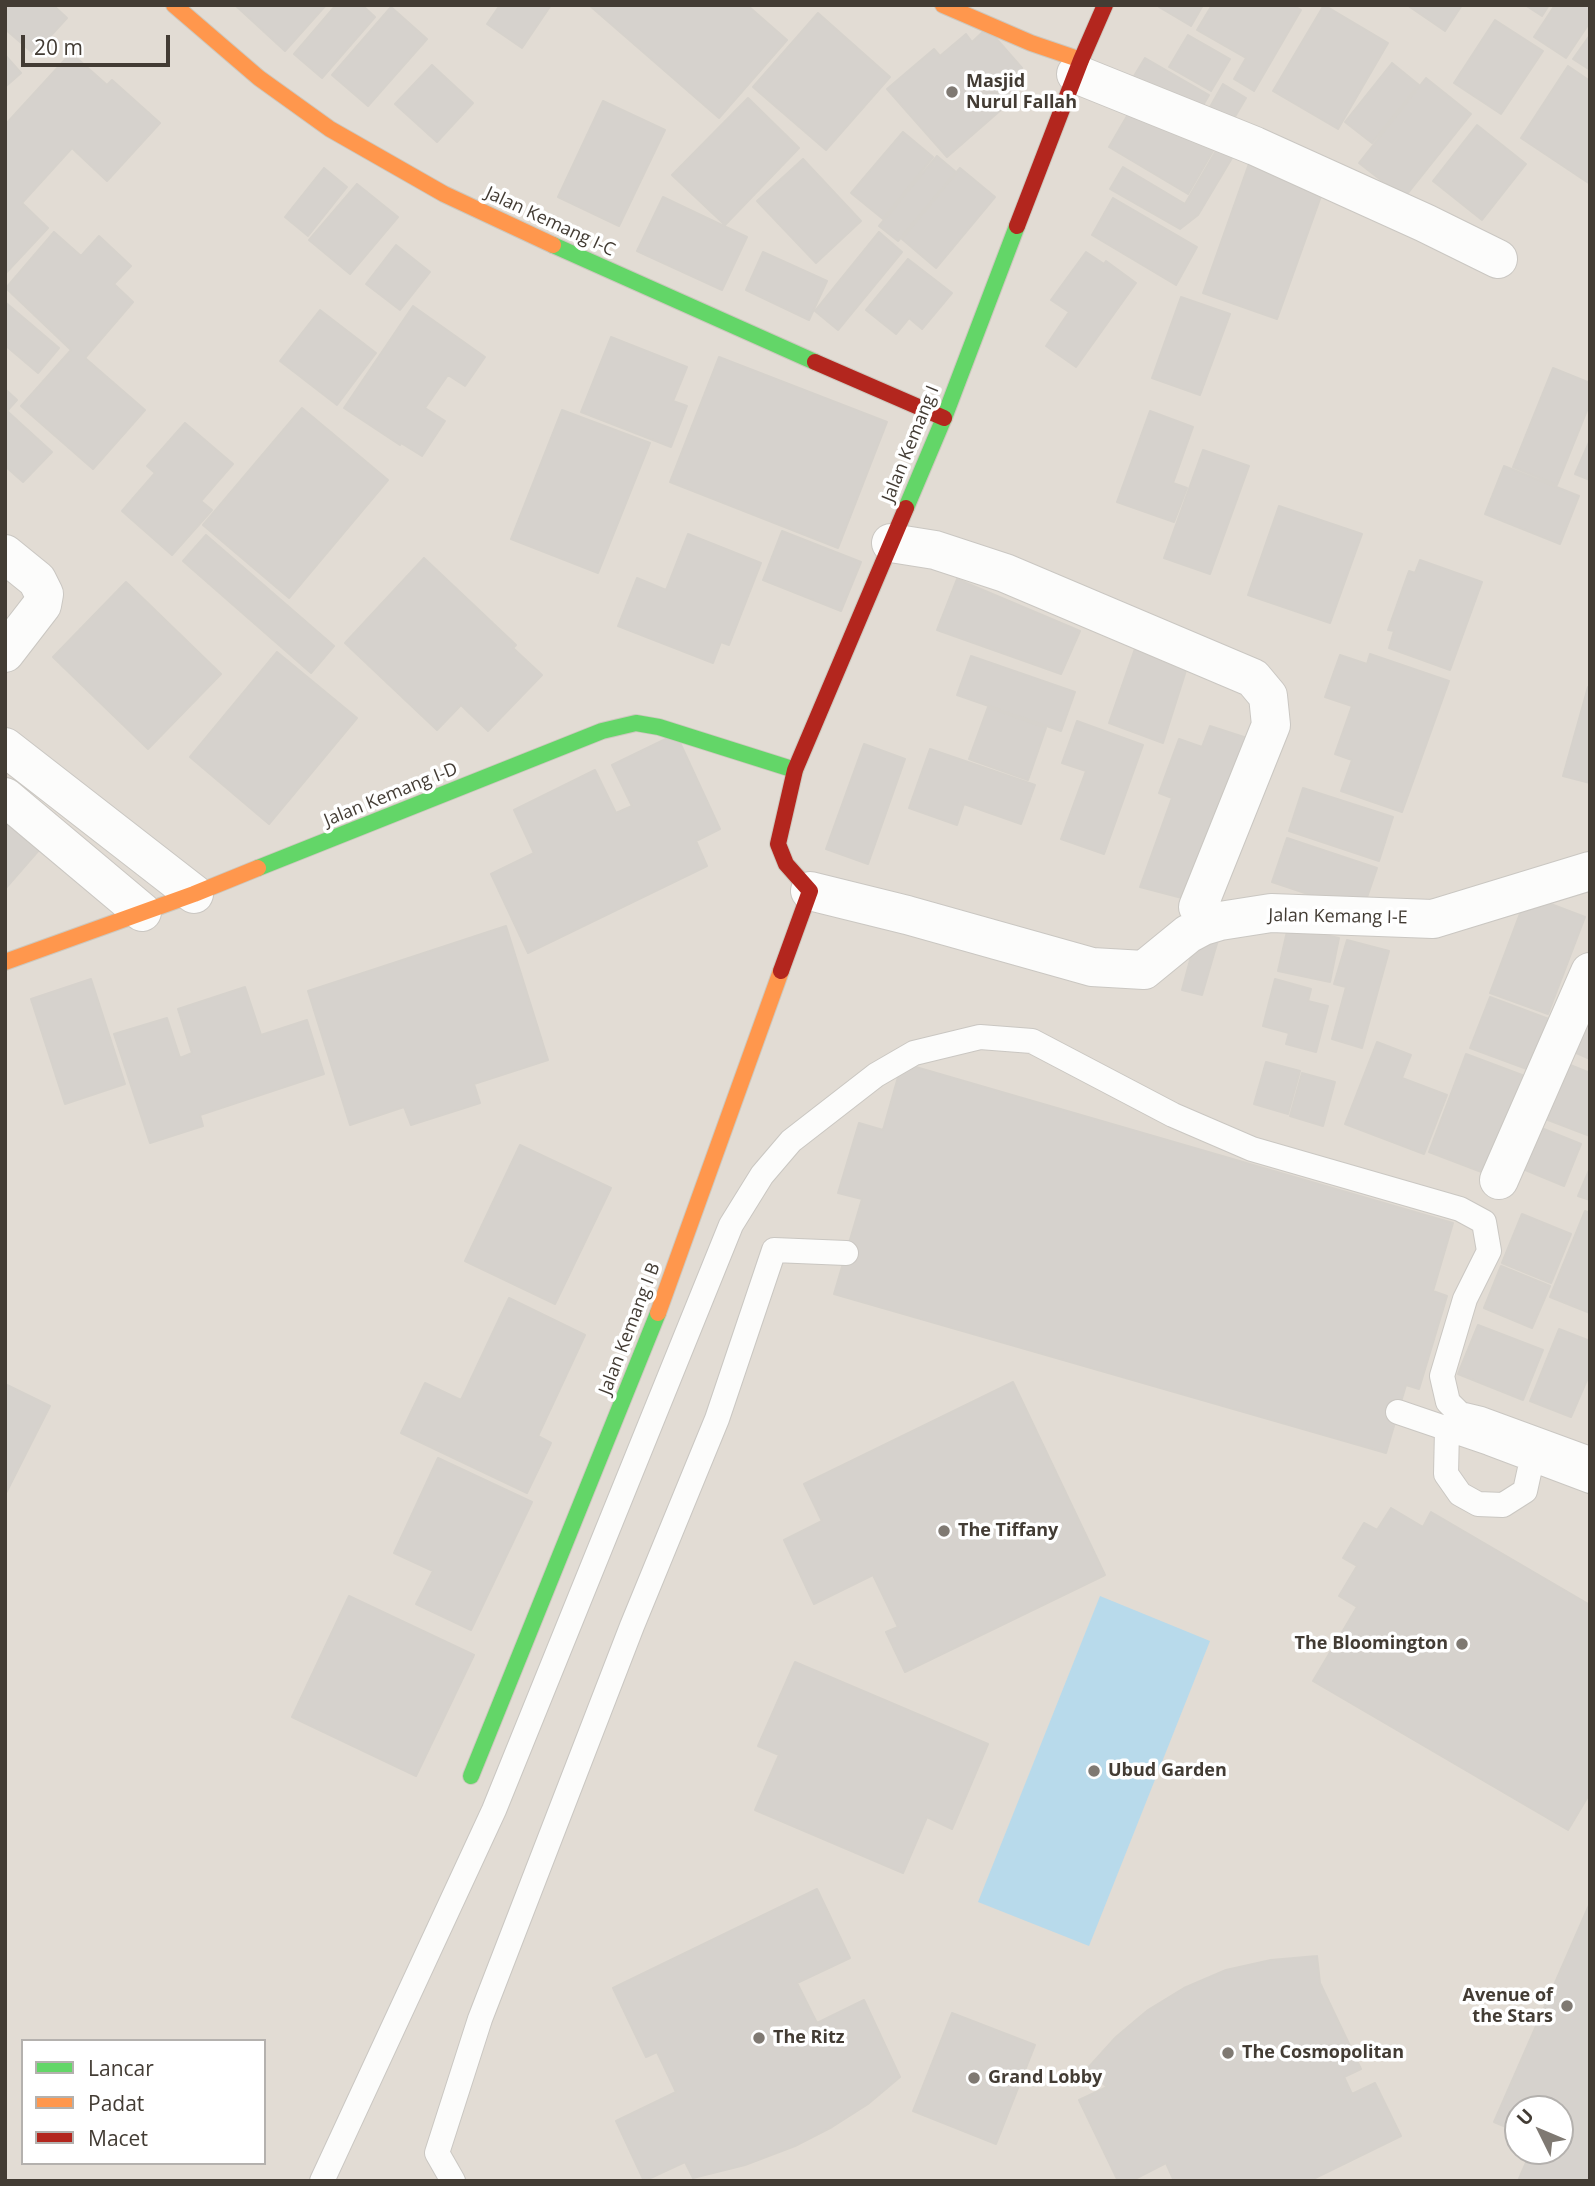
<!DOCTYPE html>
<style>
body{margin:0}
#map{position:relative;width:1595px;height:2186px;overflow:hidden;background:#eeebe6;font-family:"Open Sans",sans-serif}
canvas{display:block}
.frame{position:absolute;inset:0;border:7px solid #433c34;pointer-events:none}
.legend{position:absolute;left:21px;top:2039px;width:245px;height:126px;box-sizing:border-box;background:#fff;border:2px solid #b4b1ae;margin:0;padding:9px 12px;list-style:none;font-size:21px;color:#433c34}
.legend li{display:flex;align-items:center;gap:14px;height:35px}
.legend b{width:35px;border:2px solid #b4b1ae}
.north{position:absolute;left:1504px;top:2095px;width:70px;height:70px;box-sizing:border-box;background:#fff;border:2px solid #b4b1ae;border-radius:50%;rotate:313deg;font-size:19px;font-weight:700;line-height:28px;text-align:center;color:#433c34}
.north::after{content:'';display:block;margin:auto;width:24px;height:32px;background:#7f7972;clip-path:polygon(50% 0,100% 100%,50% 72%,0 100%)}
.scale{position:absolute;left:21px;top:35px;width:149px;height:32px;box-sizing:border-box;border:4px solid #433c34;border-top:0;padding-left:9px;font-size:21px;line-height:24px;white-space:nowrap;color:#433c34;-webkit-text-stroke:5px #fff;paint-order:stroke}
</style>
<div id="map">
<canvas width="1595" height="2186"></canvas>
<div class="frame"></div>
<ul class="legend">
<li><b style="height:9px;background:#63d668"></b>Lancar</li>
<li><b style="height:9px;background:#ff974d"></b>Padat</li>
<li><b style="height:9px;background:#b3261e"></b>Macet</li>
</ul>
<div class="north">U</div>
<div class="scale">20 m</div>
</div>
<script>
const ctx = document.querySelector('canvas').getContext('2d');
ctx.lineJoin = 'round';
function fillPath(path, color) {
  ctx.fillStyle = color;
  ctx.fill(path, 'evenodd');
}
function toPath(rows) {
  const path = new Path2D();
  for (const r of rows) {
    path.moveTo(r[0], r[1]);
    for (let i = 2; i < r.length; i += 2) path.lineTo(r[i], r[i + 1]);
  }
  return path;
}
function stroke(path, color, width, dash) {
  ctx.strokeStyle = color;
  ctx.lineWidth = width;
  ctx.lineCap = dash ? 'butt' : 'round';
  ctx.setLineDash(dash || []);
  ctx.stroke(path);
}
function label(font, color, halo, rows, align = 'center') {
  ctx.font = font + ' "Open Sans",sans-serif';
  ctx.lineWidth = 7;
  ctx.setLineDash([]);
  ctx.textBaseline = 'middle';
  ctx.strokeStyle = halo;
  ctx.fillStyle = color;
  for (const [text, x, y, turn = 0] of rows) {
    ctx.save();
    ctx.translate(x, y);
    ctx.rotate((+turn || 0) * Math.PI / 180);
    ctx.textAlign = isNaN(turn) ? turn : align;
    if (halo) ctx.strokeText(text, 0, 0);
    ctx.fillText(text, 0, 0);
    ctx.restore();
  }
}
fillPath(toPath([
 [5,5,1590,5,1590,2181,5,2181],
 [23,2041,264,2041,264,2163,23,2163],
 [1518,2109,1560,2109,1560,2151,1518,2151]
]), '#e2dcd4');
fillPath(toPath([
 [1100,1596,1210,1641,1089,1946,978,1902]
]), '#b8daeb');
const building = toPath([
 [5,5,53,5,67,18,34,54,5,29,5,5],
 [235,5,326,5,285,51,235,5],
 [336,5,362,5,375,17,322,78,294,54,336,5],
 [500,5,551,5,522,48,487,24,500,5],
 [589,5,747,5,787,40,719,118,589,5],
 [1160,5,1203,5,1191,26,1159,7,1160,5],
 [1212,5,1293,5,1301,10,1254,91,1234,79,1246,58,1197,30,1212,5],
 [1324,5,1388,43,1338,129,1273,91,1324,5],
 [1407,5,1462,5,1445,31,1407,5],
 [1525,5,1549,5,1542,16,1525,5],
 [1555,5,1590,5,1590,22,1566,58,1534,37,1555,5],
 [391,7,427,39,368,106,332,75,391,7],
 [818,13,890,77,826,150,753,87,818,13],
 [1495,20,1543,51,1501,114,1454,83,1495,20],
 [987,28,1022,68,1006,82,1018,95,947,157,887,89,934,49,940,56,966,34,972,42,987,28],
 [1188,35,1230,59,1211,91,1169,67,1188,35],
 [1590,35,1590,70,1573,59,1590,35],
 [71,53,107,85,112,80,160,123,107,181,72,148,22,203,48,228,5,274,5,125,71,53],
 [5,55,21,73,5,87,5,55],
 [1145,58,1209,95,1195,119,1131,81,1145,58],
 [1392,63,1419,85,1372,143,1345,122,1392,63],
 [432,65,473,103,437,142,395,104,432,65],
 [1568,66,1590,81,1590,184,1521,138,1568,66],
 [1426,78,1471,114,1404,198,1359,163,1426,78],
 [1223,84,1246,98,1227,130,1205,116,1223,84],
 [748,98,799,148,725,225,672,175,748,98],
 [603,101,665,130,619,226,558,197,603,101],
 [1134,104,1213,151,1188,194,1109,147,1134,104],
 [1477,125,1526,164,1482,220,1433,181,1477,125],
 [903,132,933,157,883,219,851,193,903,132],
 [1217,149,1232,158,1198,215,1180,229,1110,189,1123,167,1185,204,1217,149],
 [937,156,956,172,898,241,879,226,937,156],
 [1251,158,1325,185,1277,319,1203,293,1251,158],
 [803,159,861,221,816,263,757,201,803,159],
 [324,168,347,187,308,236,285,217,324,168],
 [960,168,995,197,936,268,902,239,960,168],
 [357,184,398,217,350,274,309,240,357,184],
 [663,197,747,237,722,290,637,251,663,197],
 [1113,198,1197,247,1176,285,1092,235,1113,198],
 [54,232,81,256,99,236,131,266,114,284,133,302,85,358,145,410,93,469,21,406,71,350,6,288,54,232],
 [879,232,902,252,838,330,815,311,879,232],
 [396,245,430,272,400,310,366,284,396,245],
 [763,252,827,281,809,320,746,290,763,252],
 [1086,252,1104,264,1106,261,1136,283,1076,367,1046,346,1069,312,1051,300,1086,252],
 [908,259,952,293,922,329,909,318,896,334,866,310,908,259],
 [1181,297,1230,314,1200,395,1152,378,1181,297],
 [5,302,59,348,38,373,5,345,5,302],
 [413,306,485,357,465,386,448,375,425,408,445,421,422,456,401,443,400,445,344,408,413,306],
 [320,310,376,353,337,405,280,361,320,310],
 [611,337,687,367,673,401,687,406,671,447,581,412,611,337],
 [719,357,887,422,838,548,670,482,719,357],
 [1553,368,1590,383,1590,403,1557,485,1513,467,1553,368],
 [5,389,17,400,7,411,52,452,23,482,5,466,5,389],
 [302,408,388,480,289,598,203,525,302,408],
 [562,410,650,443,598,573,511,539,562,410],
 [1150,411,1193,427,1173,483,1187,488,1174,522,1117,502,1150,411],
 [185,423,233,464,201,501,212,510,172,555,122,511,155,473,147,466,185,423],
 [1590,440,1590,480,1575,474,1590,440],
 [1203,450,1249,466,1210,574,1164,558,1203,450],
 [1504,466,1579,496,1560,544,1485,514,1504,466],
 [1279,506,1362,534,1330,623,1248,595,1279,506],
 [782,531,861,562,841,611,763,580,782,531],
 [688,534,761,563,729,645,721,642,713,663,618,626,637,578,666,590,688,534],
 [206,535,334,646,311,673,183,561,206,535],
 [424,558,516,645,513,648,542,675,488,731,461,705,437,730,345,643,424,558],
 [1420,560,1482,582,1450,670,1389,648,1394,631,1388,630,1409,571,1415,573,1420,560],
 [957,579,1080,631,1061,674,937,630,957,579],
 [126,582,221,674,148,749,53,657,126,582],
 [1137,643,1189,661,1163,743,1109,723,1137,643],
 [277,652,357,718,269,824,190,757,277,652],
 [1370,654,1449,681,1402,812,1341,791,1352,760,1335,754,1352,706,1325,697,1340,655,1367,664,1370,654],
 [971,656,1075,692,1061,731,957,695,971,656],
 [1588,687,1590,688,1590,783,1563,776,1588,687],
 [988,707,1046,728,1028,780,969,759,988,707],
 [1077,721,1143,745,1104,854,1061,839,1086,771,1062,763,1077,721],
 [1210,726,1247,738,1224,789,1182,898,1140,887,1172,798,1159,793,1179,739,1202,747,1210,726],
 [676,734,720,829,696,841,707,866,528,953,491,874,534,853,514,810,595,770,616,813,632,806,612,765,676,734],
 [864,744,905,759,868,864,826,849,864,744],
 [930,749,1035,785,1021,824,964,804,957,825,909,808,930,749],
 [1303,788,1393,817,1379,861,1289,831,1303,788],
 [5,821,39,850,5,889,5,821],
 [1287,838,1377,868,1362,912,1272,882,1287,838],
 [1527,895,1585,917,1548,1014,1490,993,1527,895],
 [506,926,548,1060,474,1084,480,1103,411,1125,404,1107,350,1125,308,991,506,926],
 [1288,927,1339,938,1330,982,1278,971,1288,927],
 [1197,934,1218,940,1202,995,1182,990,1197,934],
 [1347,940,1389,951,1362,1048,1332,1039,1346,987,1334,984,1347,940],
 [91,979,125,1084,65,1104,31,999,91,979],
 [1275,979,1311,989,1308,1001,1328,1006,1316,1052,1286,1044,1289,1033,1263,1026,1275,979],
 [245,987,261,1035,307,1020,324,1074,200,1115,203,1126,150,1143,114,1034,167,1018,180,1058,192,1053,178,1009,245,987],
 [1590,993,1590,1059,1565,1048,1590,993],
 [1490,997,1554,1021,1535,1072,1470,1048,1490,997],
 [1377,1042,1411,1055,1402,1078,1447,1095,1424,1154,1345,1124,1377,1042],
 [1466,1054,1530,1078,1492,1176,1429,1152,1466,1054],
 [1558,1060,1590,1073,1590,1136,1535,1115,1558,1060],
 [1266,1062,1300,1071,1288,1114,1254,1104,1266,1062],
 [902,1063,1453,1223,1433,1291,1447,1296,1419,1389,1406,1385,1386,1453,834,1294,862,1199,838,1193,859,1123,883,1130,902,1063],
 [1302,1073,1335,1082,1323,1126,1290,1116,1302,1073],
 [1534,1125,1581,1144,1564,1186,1518,1167,1534,1125],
 [520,1145,611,1188,555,1304,465,1261,520,1145],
 [1590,1168,1590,1200,1578,1196,1590,1168],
 [1585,1211,1590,1213,1590,1313,1550,1297,1585,1211],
 [1522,1214,1571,1234,1551,1283,1502,1263,1522,1214],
 [1501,1266,1550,1286,1532,1328,1484,1308,1501,1266],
 [509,1298,585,1335,538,1436,551,1443,527,1493,401,1433,425,1383,461,1400,509,1298],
 [1478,1325,1543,1350,1523,1400,1458,1374,1478,1325],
 [1559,1329,1590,1341,1590,1373,1571,1417,1530,1401,1559,1329],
 [1013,1382,1105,1575,905,1672,886,1632,898,1627,873,1575,814,1604,784,1540,822,1521,804,1484,1013,1382],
 [5,1384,50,1406,5,1495,5,1384],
 [438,1458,532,1502,471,1630,416,1604,433,1571,394,1553,438,1458],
 [1391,1508,1423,1527,1431,1512,1590,1605,1590,1793,1568,1830,1313,1681,1357,1607,1339,1596,1357,1566,1343,1558,1364,1523,1377,1530,1391,1508],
 [349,1596,474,1655,416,1776,292,1717,349,1596],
 [795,1662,988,1744,952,1829,927,1817,903,1873,755,1810,779,1755,758,1746,795,1662],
 [817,1889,850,1958,797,1983,817,2023,864,2000,900,2077,868,2104,832,2127,795,2146,745,2165,693,2178,685,2162,644,2181,616,2121,676,2092,657,2052,646,2057,613,1988,817,1889],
 [1590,1903,1590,2181,1518,2181,1531,2151,1560,2151,1560,2109,1518,2109,1518,2132,1494,2122,1590,1903],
 [1317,1956,1320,1983,1361,2069,1344,2077,1352,2094,1375,2083,1401,2136,1309,2181,1174,2181,1166,2163,1131,2181,1118,2181,1079,2100,1107,2087,1087,2069,1116,2037,1148,2010,1184,1988,1226,1970,1271,1960,1317,1956],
 [952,2013,1035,2045,996,2144,913,2111,952,2013]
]);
fillPath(building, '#d6d2cd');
stroke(building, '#d6d2cc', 2);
const lane = toPath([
 [1398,1412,1489,1443,1590,1481],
 [1447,1430,1446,1474,1460,1494,1478,1504,1503,1505,1525,1491,1532,1459],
 [322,2181,494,1810,731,1225,762,1175,791,1141,876,1075,914,1053,980,1037,1032,1041,1173,1115,1252,1149,1460,1209,1484,1222,1489,1251,1465,1299,1442,1376,1448,1402,1460,1414,1481,1419,1590,1459],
 [453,2181,437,2153,480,2019,632,1626,717,1419,774,1250,846,1253]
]);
const street = toPath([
 [1076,74,1255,146,1425,223,1498,259],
 [891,543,935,550,1005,573,1253,678,1268,696,1271,725,1198,907],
 [5,554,37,580,44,594,42,605,5,653],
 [5,747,194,894],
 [5,797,142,912],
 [810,891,907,915,1092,967,1144,970,1188,934,1203,926,1220,921,1271,913,1433,919,1590,871],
 [1499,1180,1590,972]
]);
const fast = toPath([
 [553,245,815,362],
 [906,508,944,418,1017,226],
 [258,868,602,731,636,723,659,727,795,770],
 [471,1776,658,1313]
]);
const slow = toPath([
 [174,5,259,78,330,129,444,194,553,245],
 [943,5,1031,43,1081,60],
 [5,962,194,894,258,868],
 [658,1313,781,971]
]);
const jam = toPath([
 [1017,226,1081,60,1105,5],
 [815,362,944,418],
 [781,971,810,891,786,864,778,844,795,770,906,508]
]);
stroke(lane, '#cac7c2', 26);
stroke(street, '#cac7c2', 40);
stroke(fast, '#cdc8be', 18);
stroke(slow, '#cdc8be', 18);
stroke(jam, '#cdc8be', 18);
stroke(lane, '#fcfcfb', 24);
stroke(street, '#fcfcfb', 38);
stroke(fast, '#63d668', 16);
stroke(slow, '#ff974d', 16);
stroke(jam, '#b3261e', 16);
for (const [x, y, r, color] of [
 [952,92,7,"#7f7972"],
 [944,1531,7,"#7f7972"],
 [1462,1644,7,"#7f7972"],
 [1094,1771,7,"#7f7972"],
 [1567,2006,7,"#7f7972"],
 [759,2038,7,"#7f7972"],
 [1228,2053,7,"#7f7972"],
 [974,2078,7,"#7f7972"]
]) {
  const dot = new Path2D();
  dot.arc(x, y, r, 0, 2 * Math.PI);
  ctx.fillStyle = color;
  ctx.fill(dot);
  stroke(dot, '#fff', 2.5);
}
label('bold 18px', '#433c34', '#fff', [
 ["Masjid",966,82],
 ["Nurul Fallah",966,103],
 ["The Tiffany",958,1531],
 ["The Bloomington",1448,1644,"right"],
 ["Ubud Garden",1108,1771],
 ["Avenue of",1553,1996,"right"],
 ["the Stars",1553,2017,"right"],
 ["The Ritz",773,2038],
 ["The Cosmopolitan",1242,2053],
 ["Grand Lobby",988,2078]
], 'left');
label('18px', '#433c34', '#fff', [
 ["Jalan Kemang I-C",550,222,25],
 ["Jalan Kemang I",911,444,-68],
 ["Jalan Kemang I-D",391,795,-22],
 ["Jalan Kemang I-E",1338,917,1],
 ["Jalan Kemang I B",630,1329,-69]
]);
</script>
